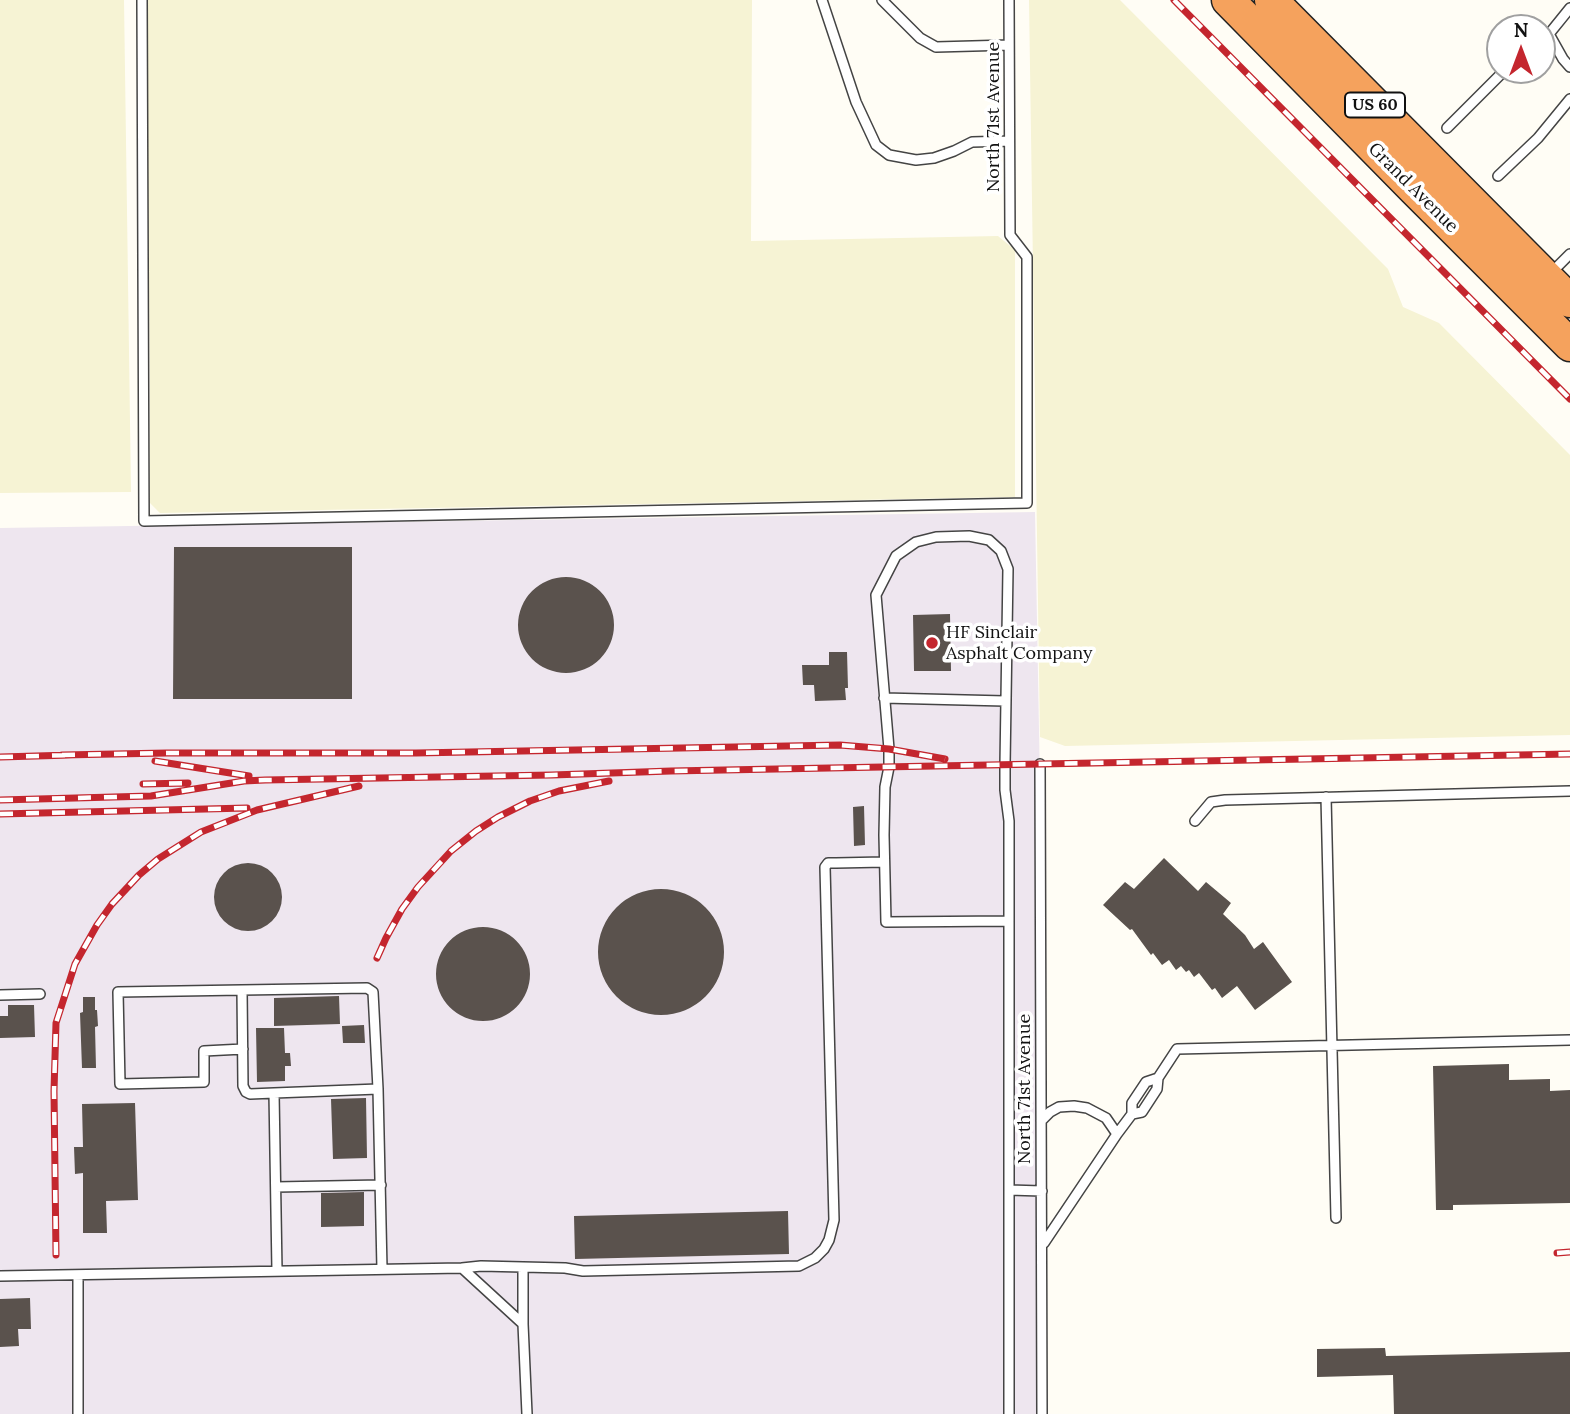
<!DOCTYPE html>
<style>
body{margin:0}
#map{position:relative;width:1570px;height:1414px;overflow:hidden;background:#fffdf5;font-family:Lora,serif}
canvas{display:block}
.north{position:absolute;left:1486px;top:14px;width:70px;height:70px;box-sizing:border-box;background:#fff;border:2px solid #a0a0a0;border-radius:50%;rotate:0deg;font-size:19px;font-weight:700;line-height:28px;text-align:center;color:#111}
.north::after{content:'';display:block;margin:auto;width:24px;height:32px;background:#c4262e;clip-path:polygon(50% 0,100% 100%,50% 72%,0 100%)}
</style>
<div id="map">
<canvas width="1570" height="1414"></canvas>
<div class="north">N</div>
</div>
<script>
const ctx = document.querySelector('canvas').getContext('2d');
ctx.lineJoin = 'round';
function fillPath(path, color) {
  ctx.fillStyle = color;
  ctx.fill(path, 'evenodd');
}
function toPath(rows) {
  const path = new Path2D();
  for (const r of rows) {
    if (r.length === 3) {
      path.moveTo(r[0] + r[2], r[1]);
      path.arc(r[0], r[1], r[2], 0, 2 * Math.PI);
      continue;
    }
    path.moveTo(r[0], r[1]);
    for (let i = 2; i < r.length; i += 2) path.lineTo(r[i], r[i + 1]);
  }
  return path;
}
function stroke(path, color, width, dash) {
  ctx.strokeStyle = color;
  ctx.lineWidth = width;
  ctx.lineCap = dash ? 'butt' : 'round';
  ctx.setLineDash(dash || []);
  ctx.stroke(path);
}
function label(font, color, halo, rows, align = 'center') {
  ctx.font = font + ' Lora,serif';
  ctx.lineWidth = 7;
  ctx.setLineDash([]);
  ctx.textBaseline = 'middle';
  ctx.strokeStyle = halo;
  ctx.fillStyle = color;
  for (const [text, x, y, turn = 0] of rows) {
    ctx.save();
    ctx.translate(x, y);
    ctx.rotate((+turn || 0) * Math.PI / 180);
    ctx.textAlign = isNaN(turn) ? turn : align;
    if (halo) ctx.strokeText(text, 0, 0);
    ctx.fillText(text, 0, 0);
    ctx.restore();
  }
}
fillPath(toPath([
 [1035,512,1040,785,1043,1414,0,1414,0,528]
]), '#eee6ef');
fillPath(toPath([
 [0,0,124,0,131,492,0,493],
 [146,0,752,0,751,241,998,236,1015,250,1015,497,160,513,150,503,150,377],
 [1029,0,1120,0,1388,269,1403,307,1439,323,1570,455,1570,735,1065,746,1040,737]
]), '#f6f3d4');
fillPath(toPath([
 [174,547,352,547,352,699,173,699],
 [566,625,48],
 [950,614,951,671,914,671,913,615],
 [829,652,847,652,848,688,845,688,846,700,815,701,814,685,803,685,802,665,829,665],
 [864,806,865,845,854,846,853,807],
 [1164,858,1198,891,1206,882,1231,903,1223,914,1245,935,1254,949,1263,942,1292,982,1255,1010,1237,986,1222,998,1215,988,1212,990,1199,973,1194,977,1189,970,1186,972,1181,966,1176,970,1169,960,1162,965,1153,953,1151,955,1132,929,1130,930,1103,905,1125,882,1134,889],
 [248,897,34],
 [661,952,63],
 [483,974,47],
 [339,996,340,1024,274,1026,274,998],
 [83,997,95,997,95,1010,97,1010,98,1026,95,1027,96,1068,82,1068,80,1013,83,1012],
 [8,1005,34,1005,35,1037,0,1038,0,1016,8,1016],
 [364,1025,365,1043,343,1043,342,1026],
 [256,1028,284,1028,285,1053,290,1053,291,1066,285,1066,285,1081,257,1082],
 [1509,1064,1509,1080,1550,1079,1550,1091,1570,1090,1570,1203,1453,1205,1453,1210,1436,1210,1433,1066],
 [366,1098,367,1158,333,1159,331,1099],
 [135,1103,138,1200,106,1201,107,1233,83,1233,83,1173,75,1174,74,1147,83,1147,82,1104],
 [364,1192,364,1226,321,1227,321,1193],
 [788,1211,789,1254,575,1259,574,1216],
 [30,1298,31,1329,18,1329,19,1346,0,1347,0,1299],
 [1385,1348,1386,1356,1570,1352,1570,1414,1394,1414,1393,1375,1317,1377,1317,1349]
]), '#5a524d');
const lane = toPath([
 [142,0,144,521,1027,503,1027,257,1010,235,1009,0],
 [822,0,856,102,876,145,889,155,916,160,934,158,954,151,972,142,1009,141],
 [882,0,920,38,936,47,1009,45],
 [1570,8,1549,34,1563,59,1570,67],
 [1447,128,1505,70],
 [1498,176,1538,138,1570,99],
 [1550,274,1570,254],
 [884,698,1005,701],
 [1040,764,1042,1414],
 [1326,797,1336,1218],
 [1195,821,1211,802,1225,800,1570,791],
 [242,990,118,992,120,1084,204,1082,204,1051,243,1049],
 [0,995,40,994],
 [274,1093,250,1094,246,1092,243,1086,242,990,367,988,373,992,378,1089],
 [1132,1114,1142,1112,1157,1089,1158,1078,1177,1049,1570,1040],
 [1041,1121,1050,1112,1059,1107,1074,1106,1087,1108,1106,1118,1117,1134],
 [276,1187,381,1185],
 [1009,1190,1042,1191],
 [1044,1243,1117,1134,1132,1114,1132,1103,1146,1082,1158,1078],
 [523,1267,523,1324],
 [462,1268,481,1266,565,1268,583,1271,799,1266,815,1258,824,1249,829,1240,834,1220,825,867,828,863,836,863,884,862],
 [277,1271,274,1093,378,1089,382,1269],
 [0,1276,462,1268,523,1324,527,1414],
 [78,1414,78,1275],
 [1009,1414,1009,821,1005,790,1005,765,1008,569,1001,551,989,540,969,536,936,537,916,542,896,556,876,595,889,749,889,767,885,787,884,835,886,922,1009,921]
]);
const highway = toPath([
 [1228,0,1414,189,1570,345],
 [1271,0,1570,301]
]);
stroke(lane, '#444', 12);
stroke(highway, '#222', 35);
stroke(lane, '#fff', 9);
stroke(highway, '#f5a25d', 32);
const rail = toPath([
 [1174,0,1570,399],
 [62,755,167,753,416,753,840,745,889,749,945,759],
 [0,757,72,755],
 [155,761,249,776],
 [143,784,188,783],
 [0,800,151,796,244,781,265,780,552,775,671,771,1570,754],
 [0,814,247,808],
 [377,958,386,938,402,909,418,887,451,851,476,831,498,817,530,801,559,791,609,781],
 [1557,1253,1570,1252],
 [56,1255,54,1091,56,1023,75,964,97,925,112,904,139,875,158,859,201,832,257,810,359,786]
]);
stroke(rail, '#c4262e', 7);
stroke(rail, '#fff', 4.5, [13]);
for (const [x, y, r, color] of [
 [932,643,7,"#c4262e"]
]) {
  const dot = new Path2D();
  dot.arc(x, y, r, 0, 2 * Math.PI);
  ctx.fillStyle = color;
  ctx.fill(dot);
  stroke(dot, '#fff', 2.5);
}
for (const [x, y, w] of [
 [1375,105,60]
]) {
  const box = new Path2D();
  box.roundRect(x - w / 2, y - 12.5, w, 25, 5);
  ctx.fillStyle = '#fff';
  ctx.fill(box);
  stroke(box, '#111', 2);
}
label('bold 16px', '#111', null, [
 ["US 60",1375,105]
]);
label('18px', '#111', '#fff', [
 ["North 71st Avenue",994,117,-90],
 ["Grand Avenue",1413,188,45],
 ["North 71st Avenue",1025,1089,-90]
]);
label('18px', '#111', '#fff', [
 ["HF Sinclair",946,633],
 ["Asphalt Company",946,654]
], 'left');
</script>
